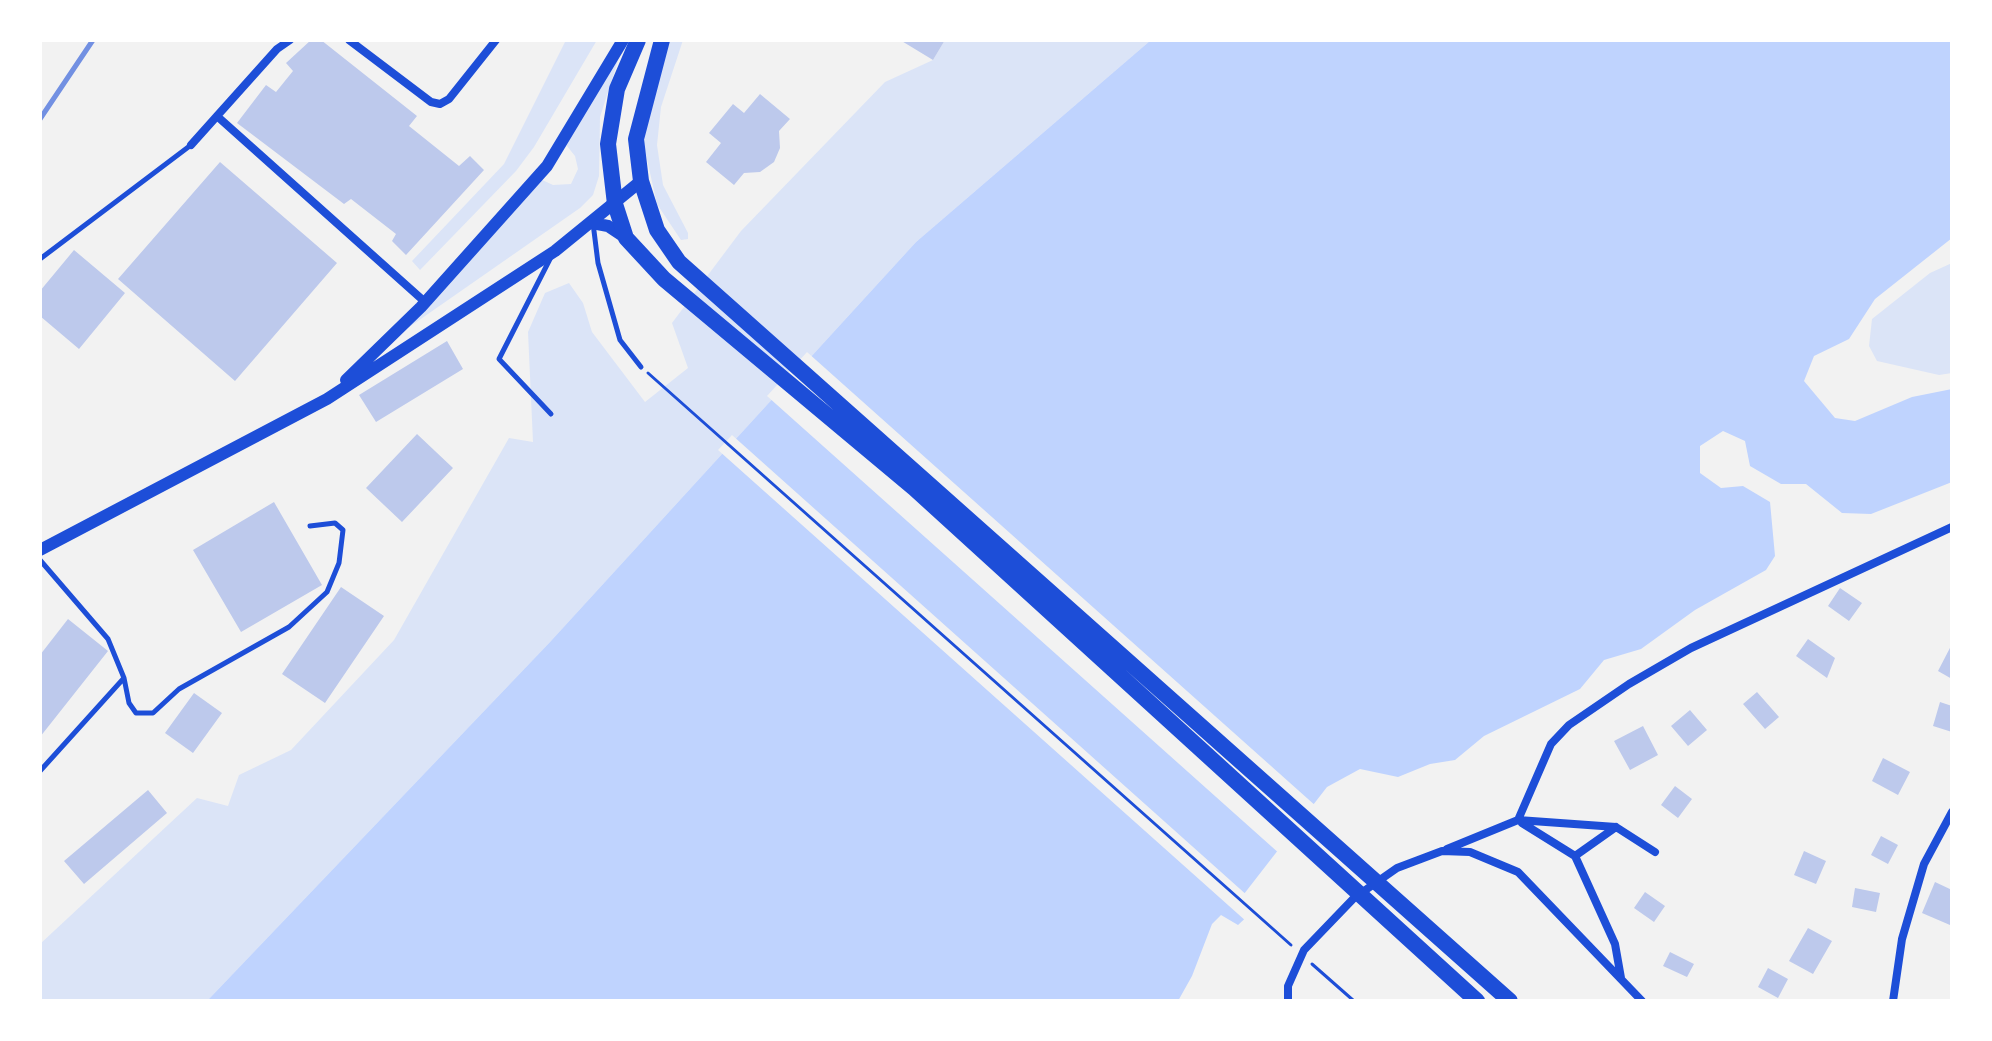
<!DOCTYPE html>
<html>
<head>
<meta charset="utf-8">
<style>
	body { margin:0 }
	#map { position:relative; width:1992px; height:1041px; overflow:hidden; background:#f2f2f2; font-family:"Exo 2",sans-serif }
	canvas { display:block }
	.frame { position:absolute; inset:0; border:42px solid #fff; pointer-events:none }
</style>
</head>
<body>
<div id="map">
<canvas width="1992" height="1041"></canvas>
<div class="frame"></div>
</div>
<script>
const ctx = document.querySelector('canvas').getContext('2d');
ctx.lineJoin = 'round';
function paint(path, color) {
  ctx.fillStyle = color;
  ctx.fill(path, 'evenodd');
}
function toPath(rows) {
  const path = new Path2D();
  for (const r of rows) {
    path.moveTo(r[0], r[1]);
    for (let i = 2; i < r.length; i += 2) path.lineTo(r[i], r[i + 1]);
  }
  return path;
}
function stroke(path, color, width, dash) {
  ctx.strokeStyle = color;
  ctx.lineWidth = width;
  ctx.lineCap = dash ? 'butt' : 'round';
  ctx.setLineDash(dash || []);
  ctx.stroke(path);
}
paint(toPath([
	[566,40,597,40,534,147,516,171,420,270,412,261,504,164],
	[669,40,683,40,661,107,657,145,663,185,688,233,688,239,681,240,657,204,644,146,646,108],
	[945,40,1151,40,916,242,550,642,207,1001,40,1001,40,944,197,798,228,806,239,775,291,750,394,640,509,438,533,442,528,332,545,293,569,283,583,303,592,332,645,402,688,368,672,323,741,231,885,82,933,60],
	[622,48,600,117,599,176,593,195,580,208,405,330,396,325,538,178,553,185,571,184,578,169,575,156,563,141],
	[1952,263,1952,373,1939,375,1877,361,1869,346,1872,319,1930,273]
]), '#dbe4f7');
paint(toPath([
	[1151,40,1952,40,1952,238,1875,299,1849,339,1814,356,1804,381,1835,418,1855,421,1912,397,1952,389,1952,482,1871,514,1842,513,1806,484,1781,484,1750,466,1745,441,1723,431,1700,446,1700,473,1721,488,1743,486,1770,502,1775,556,1766,570,1695,610,1641,649,1604,660,1580,689,1484,736,1455,760,1430,764,1398,777,1360,769,1327,787,1244,894,1253,911,1238,925,1221,915,1212,924,1192,976,1178,1001,207,1001,550,642,916,242]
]), '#bfd3fe');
paint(toPath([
	[807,352,1317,807,1281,855,767,396],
	[732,435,1249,897,1256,913,1247,922,718,450]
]), '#f2f2f2');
paint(toPath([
	[311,40,321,40,417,116,409,126,459,166,470,156,484,170,406,255,392,241,396,234,351,199,344,204,237,123,266,85,276,92,293,71,286,63],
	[900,40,945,40,933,60],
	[760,94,790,119,779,131,780,148,774,162,760,172,744,173,734,185,706,162,721,143,709,133,733,104,744,113],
	[220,162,337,263,235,381,118,279],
	[74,250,125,293,79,349,40,316,40,291],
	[447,341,463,369,376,422,359,395],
	[417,434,453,468,402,522,366,488],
	[274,502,322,585,241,632,193,550],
	[341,587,384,616,325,703,282,674],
	[1840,588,1862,603,1849,621,1828,606],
	[68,619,108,651,40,737,40,655],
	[1808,639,1835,658,1827,678,1796,656],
	[1952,644,1952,679,1938,671],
	[1757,692,1779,717,1765,729,1743,704],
	[194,693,222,713,193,753,165,733],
	[1940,702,1952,706,1952,732,1933,726],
	[1690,710,1707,730,1688,746,1671,726],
	[1643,726,1658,755,1630,770,1614,741],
	[1883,758,1910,772,1898,795,1872,781],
	[1675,786,1692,799,1678,818,1661,805],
	[148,790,167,813,84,884,64,861],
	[1881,836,1898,845,1888,864,1871,855],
	[1804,851,1826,861,1816,884,1794,875],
	[1935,882,1952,890,1950,925,1922,913],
	[1855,888,1880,893,1876,912,1852,907],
	[1645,892,1665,906,1654,922,1634,908],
	[1808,928,1832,941,1813,974,1789,961],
	[1670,952,1694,964,1687,977,1663,966],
	[1768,968,1788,979,1778,998,1758,987]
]), '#bdc9ec');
stroke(toPath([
	[648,373,1291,945],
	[1312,964,1354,1001]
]), '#1d4ed8', 3);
stroke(toPath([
	[593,223,598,263,620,340,641,367],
	[40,259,191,145],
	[550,259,499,359,551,414],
	[40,560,108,639,124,678,129,703,136,713,153,713,179,689,289,627,327,592,339,563,343,530,335,523,310,526],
	[40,771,124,678]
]), '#1d4ed8', 5);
stroke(toPath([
	[349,40,431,102,440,104,449,99,496,40],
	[218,117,425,302],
	[191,145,277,49,290,40],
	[1518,820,1551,744,1569,725,1629,684,1691,648,1952,527],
	[1522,823,1575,856,1615,944,1621,978],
	[1447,849,1518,820,1616,827,1655,852],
	[1575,856,1616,827],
	[1288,1001,1288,986,1304,950,1354,898,1397,868,1442,851,1470,852,1518,872,1642,1001],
	[1893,1001,1902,939,1924,864,1952,812]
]), '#1d4ed8', 8);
stroke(toPath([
	[592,223,608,226,626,238],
	[346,380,421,307,547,166,623,40],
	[40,550,327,399,555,251,641,181]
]), '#1d4ed8', 12);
stroke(toPath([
	[638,40,617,89,608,144,615,204,626,238,664,279,914,488,1477,1001],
	[662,40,636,139,641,181,657,230,679,262,1510,1001]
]), '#1d4ed8', 16);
stroke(toPath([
	[40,119,93,40]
]), '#7290e2', 5);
</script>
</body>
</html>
